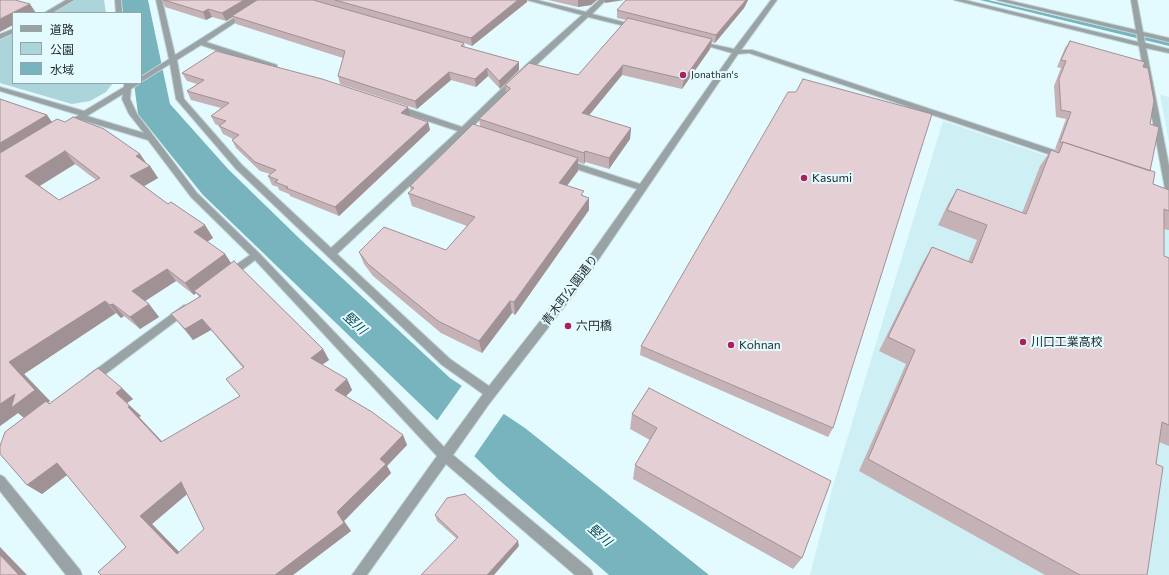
<!DOCTYPE html>
<html>
<head>
<meta charset="utf-8">
<style>
	body { margin:0 }
	#map { position:relative; width:1169px; height:575px; overflow:hidden; background:#e3fafe; font-family:Commissioner,"Noto Sans JP",sans-serif }
	canvas { display:block }
	.legend { position:absolute; left:12px; top:12px; width:130px; height:72px; box-sizing:border-box; background:#e3fafe; border:1px solid #94a6a8; margin:0; padding:5px 7px; list-style:none; font-size:12px; color:#1e2728 }
	.legend li { display:flex; align-items:center; gap:8px; height:20px }
	.legend b { width:20px; border:1px solid #94a6a8 }
</style>
</head>
<body>
<div id="map">
<canvas width="1169" height="575"></canvas>
<ul class="legend">
<li><b style="height:5px;background:#99a2a4"></b>道路</li>
<li><b style="height:11px;background:#abd4db"></b>公園</li>
<li><b style="height:11px;background:#78b4be"></b>水域</li>
</ul>
</div>
<script>
const ctx = document.querySelector('canvas').getContext('2d');
ctx.lineJoin = 'round';
function paint(path, color) {
  ctx.fillStyle = color;
  ctx.fill(path, 'evenodd');
}
function toPath(rows) {
  const path = new Path2D();
  for (const r of rows) {
    path.moveTo(r[0], r[1]);
    for (let i = 2; i < r.length; i += 2) path.lineTo(r[i], r[i + 1]);
  }
  return path;
}
function stroke(path, color, width, dash) {
  ctx.strokeStyle = color;
  ctx.lineWidth = width;
  ctx.lineCap = dash ? 'butt' : 'round';
  ctx.setLineDash(dash || []);
  ctx.stroke(path);
}
function drawText(font, color, halo, rows, align = 'center') {
  ctx.font = font + ' Commissioner,"Noto Sans JP",sans-serif';
  ctx.lineWidth = 4;
  ctx.setLineDash([]);
  ctx.textBaseline = 'middle';
  ctx.strokeStyle = halo;
  ctx.fillStyle = color;
  for (const [text, x, y, turn = 0] of rows) {
    ctx.save();
    ctx.translate(x, y);
    ctx.rotate((+turn || 0) * Math.PI / 180);
    ctx.textAlign = isNaN(turn) ? turn : align;
    if (halo) ctx.strokeText(text, 0, 0);
    ctx.fillText(text, 0, 0);
    ctx.restore();
  }
}
paint(toPath([
	[1160,95,1169,97,1169,142],
	[943,121,1169,197,1169,575,810,575,833,486]
]), '#ceeff4');
paint(toPath([
	[75,0,104,0,106,13,51,13],
	[13,33,13,83,113,83,106,92,90,101,72,104,0,83,0,40]
]), '#abd4db');
paint(toPath([
	[121,0,148,0,170,104,228,169,301,240,450,378,525,428,709,575,609,575,499,480,203,195,138,114,134,83,141,83,141,13,123,13]
]), '#78b4be');
paint(toPath([
	[463,384,505,412,473,458,436,422]
]), '#e3fafe');
paint(toPath([
	[980,0,988,0,1169,42,1169,46,980,0]
]), '#78b4be');
const minor = toPath([
	[66,0,74,0,52,13,44,13,66,0],
	[115,0,121,0,122,13,116,13,115,0],
	[156,0,162,0,175,55,262,0,269,0,206,42,277,65,277,69,271,69,201,45,177,60,184,99,242,165,331,248,458,131,394,110,394,106,400,106,462,127,527,64,582,15,527,0,537,0,586,12,599,0,606,0,592,14,639,26,639,28,637,29,588,17,533,68,469,130,480,133,480,137,477,137,465,134,337,254,450,359,489,386,574,278,637,189,564,165,564,161,570,161,640,184,732,53,697,43,697,41,734,49,771,0,777,0,741,50,752,50,1066,154,1067,156,1063,159,1060,158,749,53,738,54,582,284,489,404,453,455,591,570,593,575,575,575,446,464,367,575,352,575,437,456,255,260,233,277,227,277,225,274,227,271,250,255,191,197,148,140,82,120,69,128,63,128,63,124,79,115,0,91,0,87,84,111,124,87,124,83,140,83,131,89,130,99,137,114,197,193,259,253,444,447,483,394,442,365,236,169,176,99,170,64,141,82,141,77,169,59,156,0],
	[123,94,122,99,129,114,144,133,87,116,123,94],
	[954,0,965,0,1138,42,1137,34,996,0,1007,0,1136,30,1131,0,1137,0,1143,32,1169,38,1169,42,1144,36,1145,43,1169,49,1169,53,1146,48,1169,166,1169,192,1165,189,1139,46,954,0],
	[13,29,13,33,0,39,0,34,13,29],
	[184,305,188,306,189,309,188,312,95,382,91,384,87,382,85,379,87,376,184,305],
	[0,475,4,477,80,570,82,575,66,575,0,491,0,475]
]);
stroke(minor, '#c0d4d7', 2);
paint(minor, '#99a2a4');
paint(toPath([
	[162,0,527,0,527,2,472,46,464,43,465,47,519,62,519,70,500,89,488,76,476,87,451,80,417,109,340,84,338,76,343,58,236,24,233,17,226,21,212,17,206,20,165,7],
	[548,0,597,0,591,5,578,7],
	[626,0,748,0,744,8,715,43,712,42,710,49,682,89,622,75,589,115,631,128,630,139,609,169,585,162,584,164,578,162,578,171,567,186,584,196,589,210,515,315,512,313,482,353,441,333,373,276,364,264,359,252,446,250,467,226,412,206,408,193,411,191,410,186,480,126,479,119,506,93,505,85,578,75,626,20,617,18,617,10],
	[1070,41,1143,67,1150,124,1150,171,1153,184,1169,190,1169,230,1168,230,1164,229,1164,256,1169,258,1169,446,1159,442,1156,464,1147,575,1045,575,859,471,906,364,879,351,923,262,932,247,968,262,977,240,938,225,948,204,957,189,1022,213,1040,166,1051,150,1056,152,1057,150,1055,149,1066,119,1056,117,1054,86,1061,68,1057,67,1065,48],
	[182,73,410,115,409,116,428,122,430,130,339,216,290,196,289,194,279,190,278,187,272,185,268,176,270,174,260,171,236,148,232,140,233,139,223,134,219,126,215,124,211,116,221,108,191,100,187,91,197,84,187,81],
	[0,99,47,115,52,122,57,119,65,122,73,117,104,129,140,154,147,164,150,166,158,178,144,186,168,204,171,202,205,225,213,238,207,242,225,254,231,263,234,261,323,349,329,360,322,365,347,379,352,390,346,396,372,412,403,435,407,445,387,466,391,473,344,521,351,531,293,575,101,575,98,572,126,547,67,475,42,494,27,485,0,454,0,446,5,432,24,418,18,413,0,426],
	[75,164,96,180,59,200,40,186],
	[176,281,194,295,196,293,199,297,171,314,193,340,211,330,243,368,226,379,240,396,162,442,139,417,141,416,127,403,133,399,122,388,98,368,49,404,48,403,50,401,24,374,116,313,121,318,124,316,140,329,159,317,149,304,145,301],
	[187,494,204,529,179,552,152,524],
	[641,346,833,428,828,437,640,355],
	[649,388,802,558,793,569,633,479,635,465,650,440,630,429,632,414],
	[435,515,519,546,457,539,437,521]
]), '#c4b2b7');
paint(toPath([
	[244,0,259,0,226,21,222,13],
	[518,0,527,0,527,2,472,46,471,38],
	[578,0,597,0,591,5,578,7],
	[605,0,624,0,605,3],
	[746,0,748,0,744,8,715,43,716,35],
	[30,4,36,13,13,13,13,25,0,32,0,19],
	[208,9,212,17,206,20,203,12],
	[712,39,710,49,682,89,684,79],
	[519,62,519,70,500,89,499,81],
	[623,65,622,75,582,124,582,113],
	[487,68,488,76,476,87,475,79],
	[449,72,451,80,417,109,415,101],
	[408,107,410,115,403,122,401,113],
	[47,115,56,128,0,162,0,143],
	[428,122,430,130,339,216,335,207],
	[631,128,630,139,609,169,609,158],
	[65,151,75,164,36,188,25,176],
	[585,151,585,162,584,164,584,153],
	[140,154,148,166,150,166,158,178,139,189,130,176,136,156],
	[578,158,578,171,559,196,559,183],
	[589,198,589,210,515,315,514,302],
	[205,225,213,238,202,245,194,232],
	[225,254,233,266,194,291,196,293,194,295,185,283],
	[167,269,176,281,142,303,132,291],
	[105,301,116,313,24,374,50,401,48,403,59,411,26,419,18,413,0,426,0,404,15,394,9,362],
	[510,301,512,313,482,353,479,341],
	[113,304,124,316,121,318,110,305],
	[149,304,159,317,140,329,130,317],
	[202,319,211,330,193,340,185,329],
	[323,349,329,360,317,368,311,358],
	[347,379,352,390,341,401,335,390],
	[122,388,133,399,127,403,116,393],
	[130,406,141,416,139,417,172,452,161,442,128,407],
	[403,435,407,445,387,466,391,473,344,521,351,531,293,575,275,575,337,512,380,459],
	[57,463,71,472,42,494,27,485],
	[181,482,192,490,152,524,188,561,177,554,140,516],
	[518,541,519,546,494,575,487,575],
	[0,547,27,575,19,575,0,555]
]), '#a09195');
const building = toPath([
	[0,0,15,0,30,4,0,19,0,0],
	[164,0,244,0,222,13,208,9,203,12,164,0],
	[257,0,313,0,464,43,461,46,519,62,499,81,487,68,475,79,449,72,415,101,338,76,345,51,232,16,257,0],
	[335,0,518,0,471,38,335,0],
	[626,0,746,0,716,35,617,10,626,0],
	[628,18,712,39,684,79,623,65,582,113,631,128,609,158,585,151,584,153,479,119,510,89,510,88,505,85,529,63,578,75,628,18],
	[1070,41,1145,62,1143,67,1148,68,1154,101,1150,124,1159,127,1150,171,1063,142,1063,143,1060,142,1071,112,1061,110,1059,79,1066,61,1061,60,1070,41],
	[216,51,322,79,408,107,401,113,428,122,335,207,286,188,288,187,275,182,278,180,268,176,276,170,255,162,232,140,239,135,219,126,226,121,211,116,229,103,187,91,204,80,182,73,216,51],
	[803,79,932,114,833,428,641,346,788,92,796,92,803,79],
	[0,99,47,115,0,143,0,99],
	[73,117,104,129,140,154,136,156,150,166,130,176,168,204,171,202,205,225,194,232,225,254,185,283,167,269,132,291,149,304,130,317,113,304,110,305,105,301,9,362,35,390,11,408,15,394,0,404,0,153,57,119,65,122,73,117],
	[65,151,100,178,59,200,25,176,65,151],
	[473,124,578,158,559,183,584,191,581,195,589,198,514,302,510,301,479,341,438,321,368,264,359,252,384,227,446,250,475,217,408,193,414,188,410,186,473,124],
	[1063,142,1155,172,1153,184,1169,190,1169,211,1164,209,1164,256,1169,258,1169,425,1162,422,1156,464,1163,467,1147,575,1080,575,868,459,915,350,888,337,932,247,972,263,987,225,947,210,957,189,1026,214,1051,150,1059,153,1063,142],
	[234,261,323,349,311,358,347,379,335,390,372,412,403,435,380,459,386,464,337,512,344,523,275,575,101,575,98,572,126,547,57,463,27,485,0,454,0,446,5,432,46,401,49,404,98,368,122,388,116,393,130,406,128,407,161,442,240,396,226,379,244,367,202,319,185,329,171,314,201,296,194,291,234,261],
	[181,482,204,529,177,554,140,516,181,482],
	[649,388,831,481,802,558,635,465,657,428,632,414,649,388],
	[465,494,518,541,487,575,421,575,458,537,435,515,447,498,465,494],
	[0,555,19,575,0,575,0,555]
]);
paint(building, '#e4cfd5');
stroke(building, '#a09195', 1);
for (const [x, y, r, color] of [
	[683,75,4,"#ad205e"],
	[804,178,4,"#ad205e"],
	[568,326,4,"#ad205e"],
	[1023,342,4,"#ad205e"],
	[731,345,4,"#ad205e"]
]) {
  const dot = new Path2D();
  dot.arc(x, y, r, 0, 2 * Math.PI);
  ctx.fillStyle = color;
  ctx.fill(dot);
  stroke(dot, '#e3fafe', 1.5);
}
drawText('10px', '#1e2728', '#e3fafe', [
	["Jonathan's",691,75]
], 'left');
drawText('12px', '#1e2728', '#e3fafe', [
	["Kasumi",812,178],
	["六円橋",576,326],
	["川口工業高校",1031,342],
	["Kohnan",739,345]
], 'left');
drawText('12px', '#1e2728', '#e3fafe', [
	["青木町公園通り",570,290,-53]
]);
drawText('italic 13px', '#013d44', '#e3fafe', [
	["竪川",355,323,42],
	["竪川",600,535,41]
]);
</script>
</body>
</html>
